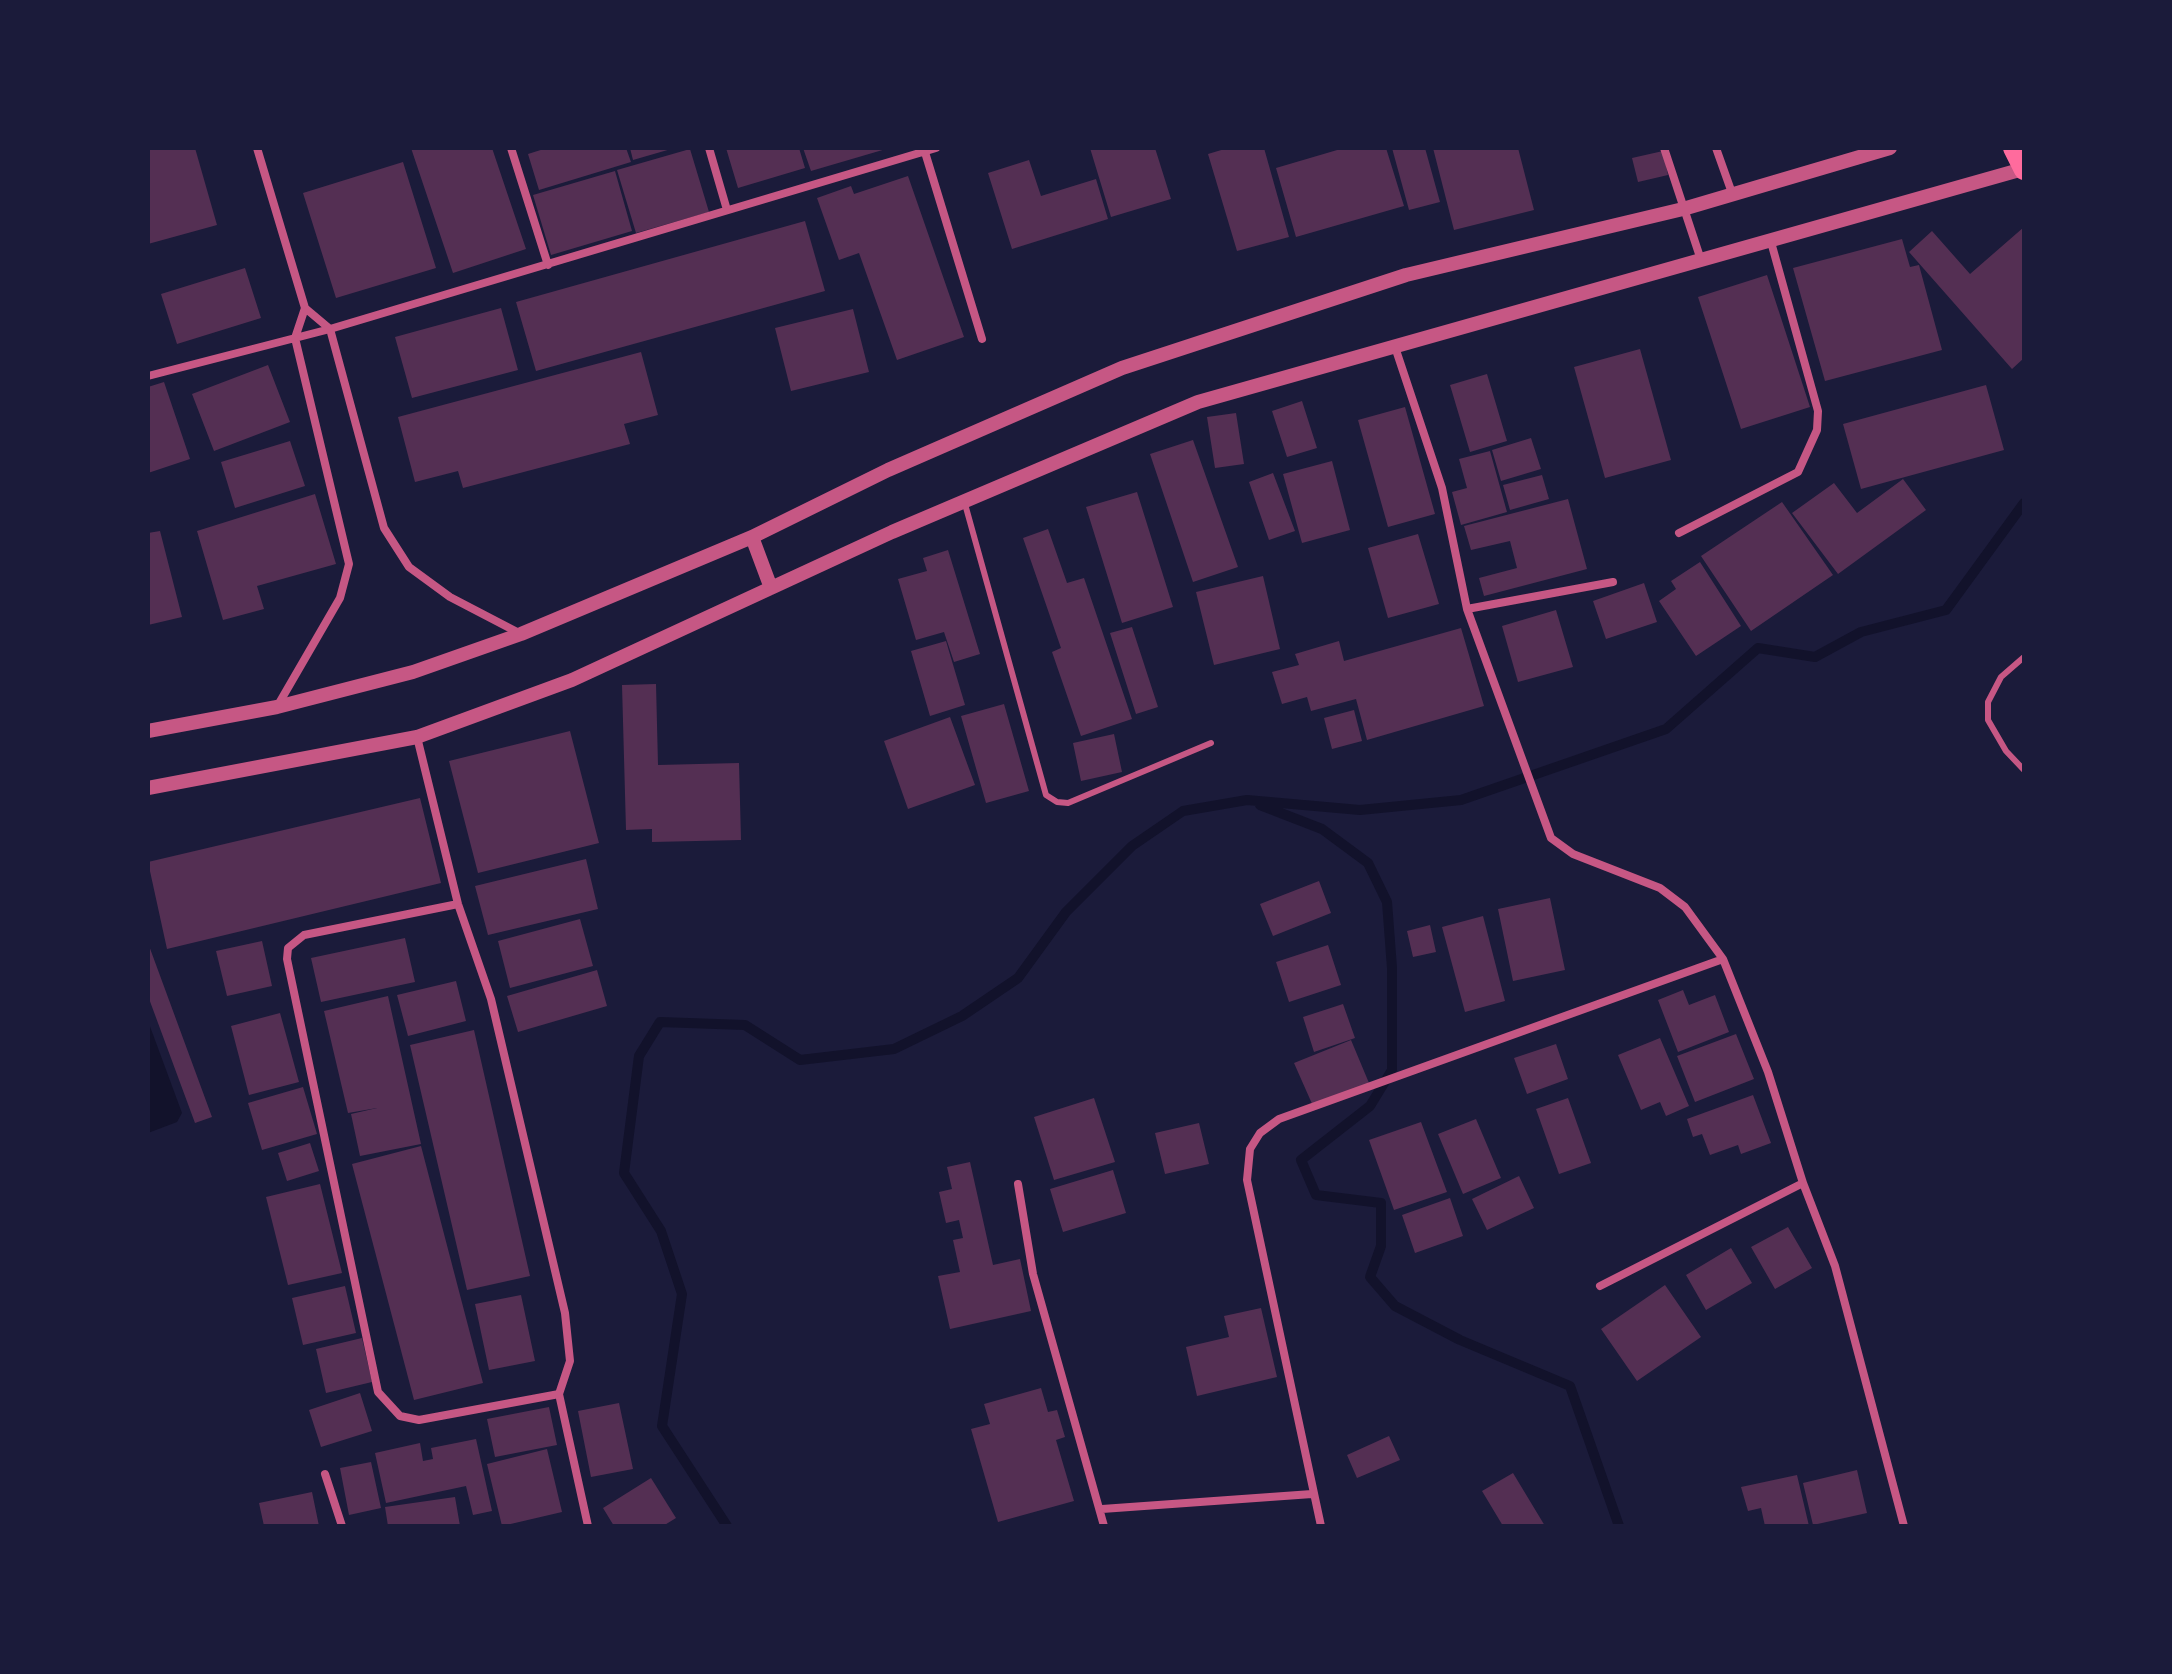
<!DOCTYPE html>
<html>
<head>
<meta charset="utf-8">
<style>
	body { margin:0 }
	#map { position:relative; width:2172px; height:1674px; overflow:hidden; background:#1b1b3a; font-family:Montserrat,sans-serif }
	canvas { display:block }
	.frame { position:absolute; inset:0; border:150px solid #1b1b3a; pointer-events:none }
</style>
</head>
<body>
<div id="map">
<canvas width="2172" height="1674"></canvas>
<div class="frame"></div>
</div>
<script>
const ctx = document.querySelector('canvas').getContext('2d');
ctx.lineJoin = 'round';
function paint(path, color) {
  ctx.fillStyle = color;
  ctx.fill(path, 'evenodd');
}
function toPath(rows) {
  const path = new Path2D();
  for (const r of rows) {
    path.moveTo(r[0], r[1]);
    for (let i = 2; i < r.length; i += 2) path.lineTo(r[i], r[i + 1]);
  }
  return path;
}
function stroke(path, color, width, dash) {
  ctx.strokeStyle = color;
  ctx.lineWidth = width;
  ctx.lineCap = dash ? 'butt' : 'round';
  ctx.setLineDash(dash || []);
  ctx.stroke(path);
}
paint(toPath([
	[148,1021,182,1113,177,1122,148,1133]
]), '#12122b');
stroke(toPath([
	[1260,805,1322,829,1368,863,1387,902,1392,968,1392,1070,1370,1106,1301,1160,1316,1195,1381,1203,1381,1246,1370,1277,1395,1306,1460,1340,1570,1386,1619,1526],
	[727,1526,662,1426,682,1294,661,1231,624,1173,639,1056,660,1022,745,1025,800,1060,894,1049,962,1016,1018,978,1066,912,1132,846,1183,811,1247,800,1360,810,1461,800,1666,729,1758,648,1815,657,1861,632,1946,610,2024,503]
]), '#12122b', 10);
paint(toPath([
	[148,148,195,148,217,225,148,244],
	[411,148,492,148,526,249,453,273],
	[547,148,626,148,631,162,539,190,528,154],
	[630,148,671,148,671,149,633,160],
	[726,148,799,148,805,168,738,188],
	[803,148,886,148,886,149,811,171],
	[1090,148,1155,148,1171,199,1111,217],
	[1228,148,1264,148,1289,237,1237,251,1208,154],
	[1344,148,1386,148,1404,206,1296,237,1276,168],
	[1392,148,1425,148,1440,202,1409,210],
	[1433,148,1518,148,1534,210,1454,230],
	[690,149,709,212,636,233,617,170],
	[1663,151,1668,175,1638,182,1632,158],
	[1029,160,1041,196,1096,179,1108,219,1012,249,988,173],
	[403,162,436,268,336,298,303,193],
	[615,171,632,231,551,255,533,195],
	[908,176,964,337,897,360,859,253,839,260,817,198,851,186,854,194],
	[805,221,825,291,536,371,516,302],
	[2024,227,2024,358,2012,369,1909,252,1932,231,1970,274],
	[1902,239,1910,267,1919,265,1942,350,1825,381,1793,268],
	[245,268,261,318,177,344,161,294],
	[1767,275,1810,407,1741,429,1698,297],
	[501,308,518,370,412,398,395,337],
	[853,309,869,372,791,391,775,328],
	[1640,349,1671,460,1605,478,1574,367],
	[641,352,658,415,624,424,630,444,463,488,458,471,415,482,398,417],
	[268,365,290,422,214,451,192,394],
	[1487,374,1507,441,1470,452,1450,385],
	[164,382,190,459,148,473,148,387],
	[1986,385,2004,450,1861,489,1843,424],
	[1302,401,1317,448,1287,457,1272,411],
	[1405,407,1435,514,1388,527,1358,420],
	[1236,413,1244,464,1215,468,1207,417],
	[1531,438,1541,469,1501,481,1492,450],
	[1193,440,1238,567,1193,582,1150,454],
	[290,441,305,486,235,508,221,462],
	[1490,451,1507,512,1461,525,1452,492,1467,488,1459,459],
	[1332,461,1350,530,1302,543,1283,474],
	[1273,473,1295,531,1269,540,1249,482],
	[1542,475,1549,499,1510,510,1503,485],
	[1903,479,1926,510,1838,574,1792,513,1834,483,1857,513],
	[1137,492,1173,607,1122,623,1086,507],
	[315,494,336,564,257,586,264,609,223,620,197,531],
	[1568,499,1587,569,1484,596,1479,578,1517,568,1510,541,1471,550,1464,526],
	[1782,502,1833,575,1751,631,1701,556],
	[1048,529,1067,583,1084,578,1132,719,1081,736,1052,652,1061,648,1023,538],
	[160,531,182,617,148,625,148,533],
	[1418,534,1439,604,1388,618,1368,548],
	[948,550,980,654,954,662,944,632,916,640,898,579,927,571,923,558],
	[1700,562,1741,626,1696,656,1659,601,1676,589,1671,581],
	[1263,576,1280,649,1214,665,1196,592],
	[1644,583,1657,622,1606,639,1593,601],
	[1556,610,1573,667,1518,682,1502,626],
	[1132,627,1158,707,1136,714,1110,633],
	[1461,628,1484,706,1367,740,1356,699,1311,711,1307,697,1282,704,1272,672,1299,665,1295,654,1339,641,1344,661],
	[946,641,965,705,930,716,911,651],
	[656,684,658,765,739,763,741,840,652,842,652,829,626,830,622,685],
	[1004,704,1029,791,986,803,961,716],
	[1354,710,1362,741,1332,749,1324,718],
	[950,717,975,785,908,809,884,741],
	[570,731,599,843,478,873,449,761],
	[1114,734,1122,772,1081,781,1073,743],
	[420,798,441,883,167,949,148,862],
	[586,859,598,909,488,935,475,886],
	[1319,881,1331,913,1273,936,1260,904],
	[1550,898,1565,970,1513,981,1498,909],
	[1483,916,1505,1001,1465,1012,1442,927],
	[580,919,593,966,510,988,498,941],
	[1430,925,1436,952,1413,957,1407,931],
	[405,938,415,982,321,1002,311,958],
	[262,941,272,986,227,996,216,951],
	[148,943,212,1117,195,1123,148,996],
	[1328,945,1341,985,1289,1002,1276,962],
	[597,970,607,1006,518,1032,507,996],
	[456,981,466,1021,408,1036,397,995],
	[1683,990,1689,1005,1715,995,1729,1032,1678,1052,1658,1000],
	[388,996,421,1144,360,1156,351,1114,377,1108,348,1113,324,1011],
	[1343,1004,1355,1038,1314,1052,1303,1017],
	[280,1013,299,1082,249,1095,231,1026],
	[474,1030,530,1276,467,1290,410,1045],
	[1736,1034,1754,1079,1695,1102,1677,1056],
	[1660,1038,1689,1106,1666,1116,1660,1102,1641,1110,1618,1055],
	[1351,1040,1369,1083,1313,1106,1294,1063],
	[1556,1044,1568,1079,1527,1094,1514,1058],
	[303,1087,317,1134,262,1150,248,1103],
	[1753,1095,1771,1143,1741,1154,1738,1145,1710,1155,1702,1134,1693,1137,1687,1119],
	[1094,1098,1115,1162,1054,1180,1034,1117],
	[1568,1098,1591,1163,1559,1174,1536,1109],
	[1476,1119,1501,1178,1463,1194,1438,1134],
	[1421,1122,1447,1192,1394,1210,1369,1140],
	[1199,1123,1209,1164,1165,1174,1155,1133],
	[310,1143,319,1171,287,1181,278,1153],
	[421,1146,483,1383,414,1400,352,1164],
	[970,1162,993,1265,1020,1259,1031,1311,950,1329,938,1276,960,1272,953,1240,963,1238,959,1220,946,1223,939,1192,952,1189,947,1167],
	[1113,1170,1126,1213,1063,1232,1050,1189],
	[1519,1176,1534,1208,1487,1230,1472,1199],
	[320,1184,342,1273,288,1285,266,1197],
	[1450,1198,1463,1236,1415,1253,1402,1215],
	[1788,1227,1812,1268,1775,1289,1751,1247],
	[1731,1248,1752,1283,1706,1310,1686,1275],
	[1665,1285,1701,1337,1637,1381,1601,1329],
	[345,1286,356,1333,303,1345,292,1298],
	[521,1295,535,1361,489,1370,475,1304],
	[1261,1308,1277,1377,1197,1396,1186,1347,1229,1337,1224,1316],
	[362,1338,372,1382,326,1393,316,1349],
	[1041,1388,1048,1412,1057,1410,1065,1437,1056,1440,1074,1501,998,1522,971,1429,990,1424,984,1404],
	[360,1393,372,1431,321,1447,309,1410],
	[619,1403,633,1469,591,1477,578,1411],
	[549,1407,557,1445,495,1457,487,1419],
	[1389,1436,1400,1460,1357,1478,1347,1455],
	[476,1439,492,1511,473,1515,466,1486,386,1503,375,1453,420,1443,423,1461,433,1459,431,1448],
	[547,1449,562,1512,502,1526,487,1464],
	[371,1462,381,1508,349,1515,340,1468],
	[1857,1470,1867,1513,1813,1525,1803,1483],
	[1513,1473,1545,1526,1503,1526,1482,1491],
	[1797,1475,1809,1526,1765,1526,1761,1508,1748,1511,1741,1487],
	[651,1478,676,1518,663,1526,614,1526,603,1508],
	[312,1492,319,1526,264,1526,259,1503],
	[455,1497,460,1526,388,1526,385,1507]
]), '#542f53');
stroke(toPath([
	[965,504,1046,795,1057,802,1068,803,1211,743],
	[2024,657,2001,677,1988,702,1988,720,2006,751,2024,770]
]), '#c65784', 6);
stroke(toPath([
	[257,148,305,308,330,329,384,528,409,567,450,597,521,634],
	[511,148,548,265],
	[709,148,727,210],
	[1664,148,1701,260],
	[1716,148,1732,193],
	[924,149,982,339],
	[1395,347,1442,488,1467,609,1613,582],
	[148,376,330,329,936,148],
	[1679,533,1798,472,1817,430,1818,411,1771,242],
	[1467,609,1551,838,1573,854,1660,888,1685,907,1723,959,1768,1072,1803,1183,1835,1266,1904,1526],
	[278,705,340,598,349,564,295,338,305,308],
	[417,737,458,904,491,999,565,1313,570,1361,559,1394,588,1526],
	[458,904,304,935,288,948,287,959,378,1392,400,1416,419,1420,559,1394],
	[1018,1184,1033,1274,1104,1526],
	[1600,1286,1803,1183],
	[325,1474,342,1526],
	[1102,1509,1312,1494],
	[1321,1526,1247,1180,1250,1149,1260,1133,1279,1119,1723,959]
]), '#c65784', 8);
stroke(toPath([
	[752,537,771,588],
	[148,731,277,707,413,672,521,634,752,537,888,470,1122,368,1406,275,1683,209,1890,148],
	[148,788,417,737,572,680,892,532,1198,402,2023,169]
]), '#c65784', 14);
stroke(toPath([
	[2013,148,2024,170]
]), '#ff6b9d', 20);
</script>
</body>
</html>
